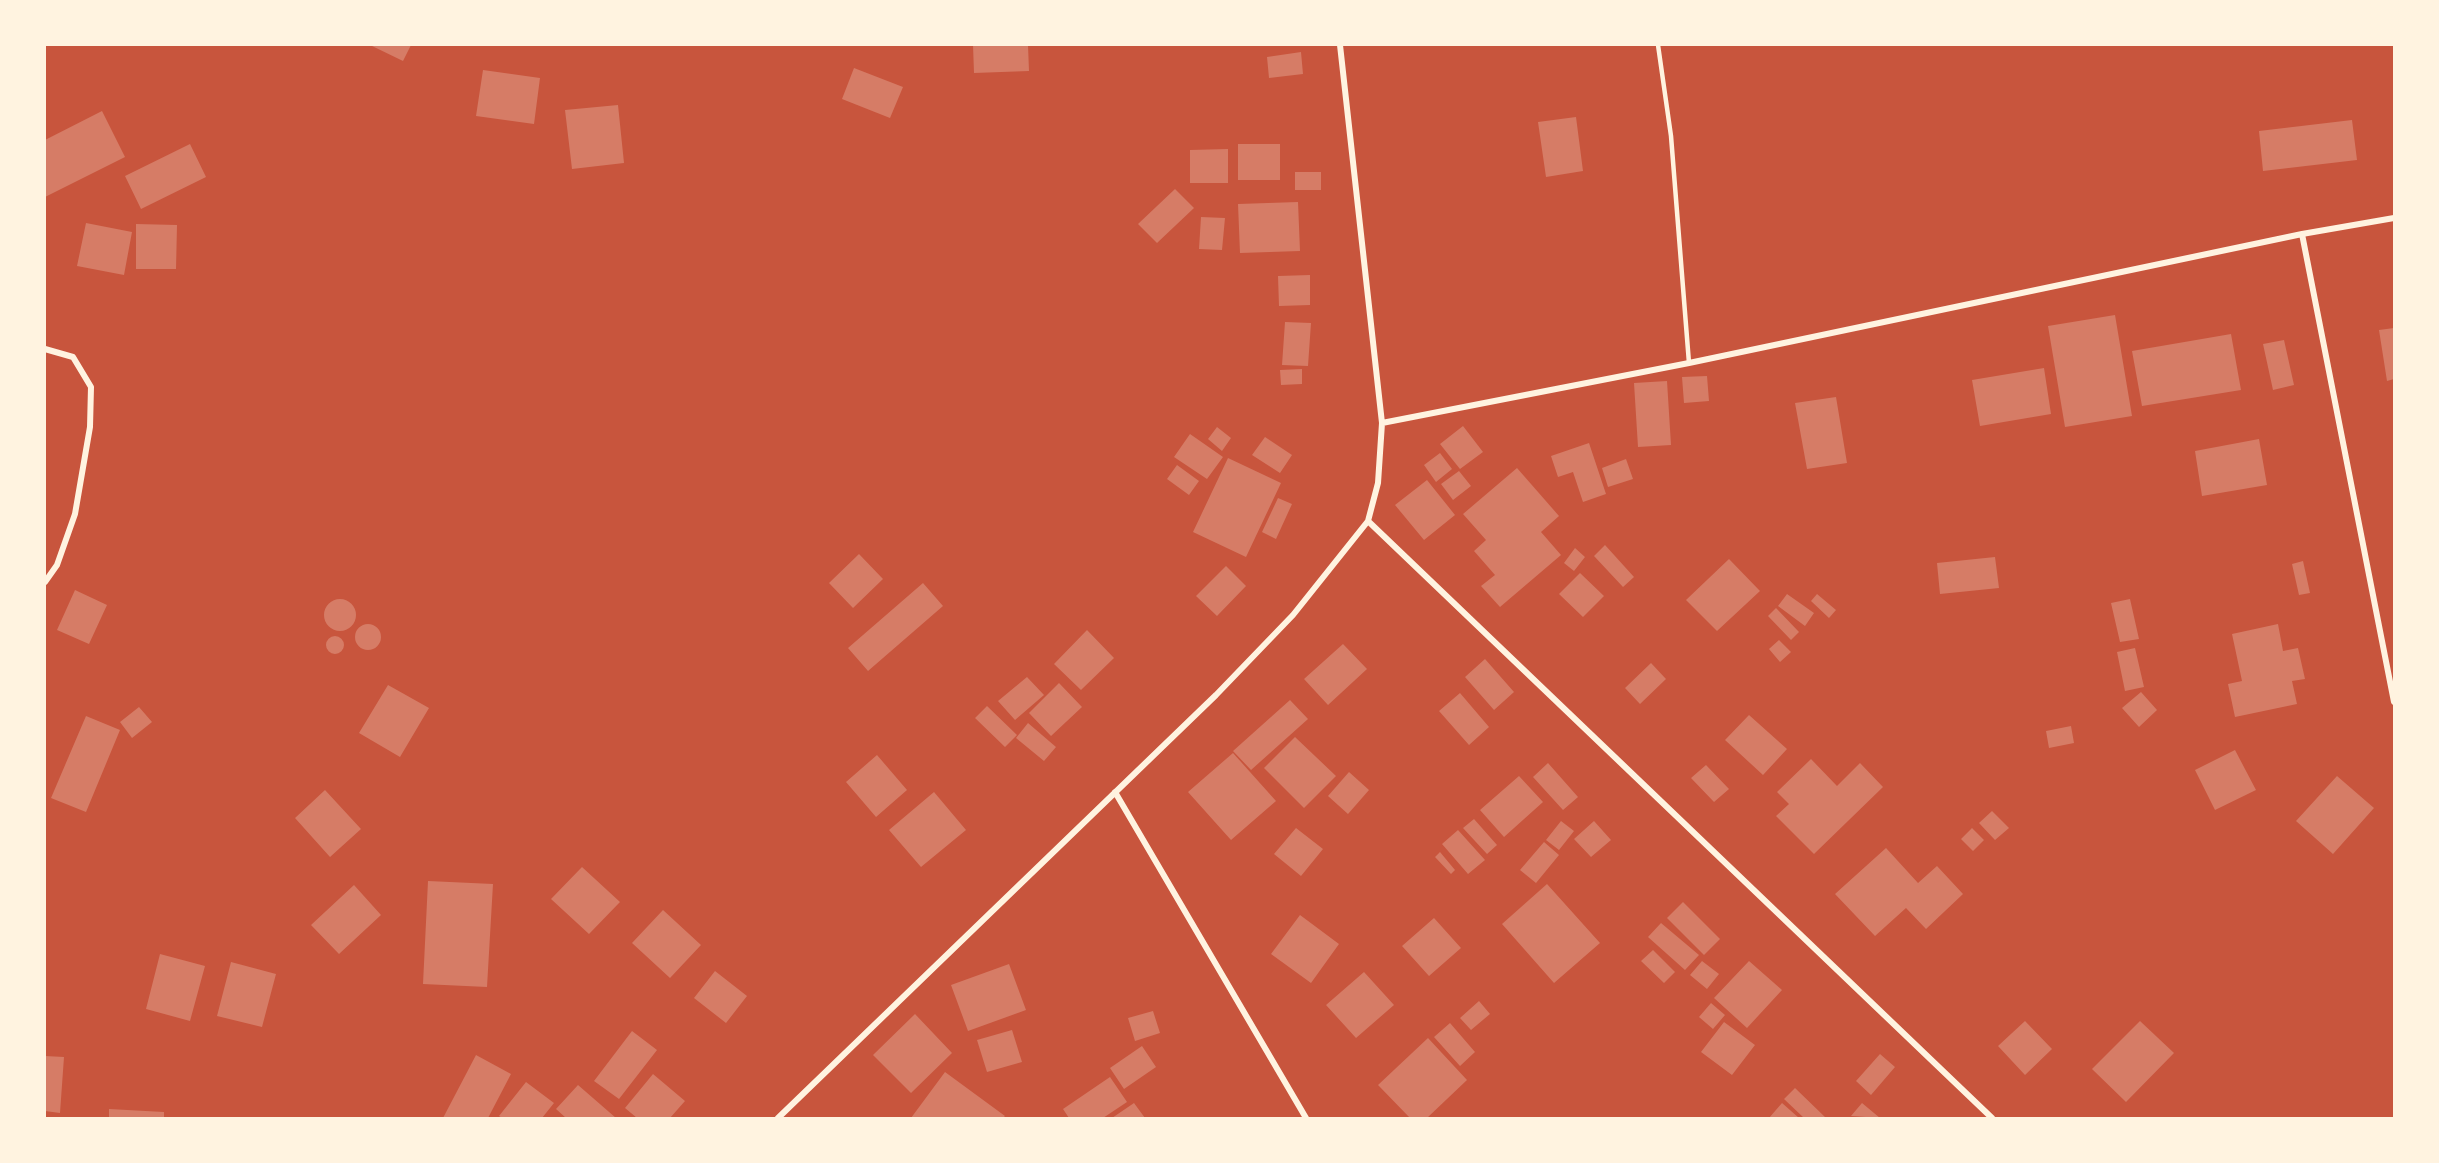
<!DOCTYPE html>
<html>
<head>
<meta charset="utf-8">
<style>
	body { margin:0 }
	#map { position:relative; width:2439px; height:1163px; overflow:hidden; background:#c8553d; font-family:Cabin,sans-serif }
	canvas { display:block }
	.frame { position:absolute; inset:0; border:46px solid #fff3e0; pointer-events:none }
</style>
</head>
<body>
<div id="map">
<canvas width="2439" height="1163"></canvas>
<div class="frame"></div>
</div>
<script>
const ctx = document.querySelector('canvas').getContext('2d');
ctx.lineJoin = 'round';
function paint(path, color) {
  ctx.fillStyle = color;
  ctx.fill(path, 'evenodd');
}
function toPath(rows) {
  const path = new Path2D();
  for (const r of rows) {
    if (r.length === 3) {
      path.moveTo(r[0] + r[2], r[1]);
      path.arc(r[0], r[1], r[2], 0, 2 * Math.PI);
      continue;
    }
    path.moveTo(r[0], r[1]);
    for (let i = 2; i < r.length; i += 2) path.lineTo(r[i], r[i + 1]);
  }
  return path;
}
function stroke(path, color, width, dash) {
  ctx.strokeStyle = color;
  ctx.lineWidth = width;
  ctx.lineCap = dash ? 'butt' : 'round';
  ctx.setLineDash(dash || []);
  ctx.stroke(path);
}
paint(toPath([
	[370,45,411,45,403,61],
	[973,45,1028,45,1029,71,974,73],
	[1301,52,1303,74,1269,78,1267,57],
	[854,68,903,87,890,118,842,99],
	[483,70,540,78,534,124,476,116],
	[618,105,624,163,572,169,565,110],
	[102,111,125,157,45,197,45,140],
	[1576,117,1583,171,1546,177,1538,122],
	[2352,120,2357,160,2263,171,2259,131],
	[190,144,206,177,141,209,125,176],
	[1238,144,1280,144,1280,180,1238,180],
	[1228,149,1228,183,1190,183,1190,150],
	[1295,172,1321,172,1321,190,1295,190],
	[1175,189,1194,208,1157,243,1138,224],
	[1298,202,1300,251,1240,253,1238,204],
	[1201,217,1225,218,1222,250,1199,249],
	[86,223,132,232,124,275,77,266],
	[136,224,177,225,176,269,136,269],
	[1310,275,1310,305,1279,306,1278,276],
	[2115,315,2132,416,2065,427,2048,326],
	[1285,322,1311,323,1308,366,1282,365],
	[2394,328,2394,379,2387,381,2379,330],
	[2231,334,2241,390,2142,406,2132,351],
	[2284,340,2294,385,2273,390,2263,344],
	[2044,368,2051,414,1980,426,1972,380],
	[1302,369,1302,384,1281,385,1280,370],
	[1707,376,1709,401,1684,403,1682,377],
	[1667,381,1671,445,1638,447,1634,383],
	[1836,397,1847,463,1807,469,1795,403],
	[1463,426,1483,452,1460,469,1440,444],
	[1217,427,1231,438,1222,451,1208,439],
	[1190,434,1223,457,1207,479,1174,457],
	[1265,437,1292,455,1280,473,1252,455],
	[2259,439,2267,485,2202,496,2195,451],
	[1589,443,1606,494,1583,502,1573,472,1558,477,1551,456],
	[1440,453,1452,469,1436,482,1424,465],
	[1228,458,1281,483,1246,557,1193,532],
	[1626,459,1633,479,1608,487,1602,468],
	[1177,465,1199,481,1189,495,1167,479],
	[1517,468,1559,516,1541,532,1561,555,1500,607,1481,586,1495,575,1474,551,1486,540,1463,514],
	[1459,471,1471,486,1453,500,1441,484],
	[1427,480,1455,515,1424,540,1395,505],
	[1278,498,1292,504,1276,539,1262,532],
	[1605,545,1634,577,1623,587,1594,556],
	[1575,548,1585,557,1574,571,1564,563],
	[859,554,883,579,853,608,829,583],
	[1995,557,1999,588,1940,594,1937,563],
	[1729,559,1760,591,1717,631,1686,600],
	[2303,561,2310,593,2299,595,2292,564],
	[1226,566,1246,586,1217,616,1196,596],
	[1580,573,1604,596,1583,617,1559,594],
	[923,583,943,606,868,671,848,648],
	[75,590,107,605,89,644,57,630],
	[1787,594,1814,613,1805,626,1778,606],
	[1817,594,1836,610,1829,618,1811,601],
	[2130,599,2139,639,2120,642,2111,603],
	[340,615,16],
	[1776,608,1799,632,1791,640,1768,616],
	[2278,624,2283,651,2298,648,2305,679,2292,681,2297,704,2235,717,2228,684,2242,681,2232,634],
	[368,637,13],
	[1087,630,1114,658,1081,690,1054,664],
	[335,645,9],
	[1779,640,1791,652,1780,662,1769,649],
	[1343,644,1367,669,1328,705,1304,679],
	[2135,648,2144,687,2125,691,2117,652],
	[1485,659,1514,692,1494,710,1465,677],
	[1651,663,1666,679,1640,704,1625,688],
	[1027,677,1044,695,1015,720,998,701],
	[1059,683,1082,707,1051,736,1029,713],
	[388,685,429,708,400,757,359,733],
	[2141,692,2157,710,2139,727,2122,708],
	[1460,693,1489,727,1469,745,1439,711],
	[1290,700,1308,719,1251,770,1233,751],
	[987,706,1017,735,1005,747,975,718],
	[139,707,152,722,132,738,120,722],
	[1749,715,1787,749,1763,775,1725,740],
	[86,716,120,730,86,812,51,798],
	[1028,723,1056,747,1044,761,1016,738],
	[2071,726,2074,743,2049,748,2046,731],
	[1295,737,1336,776,1304,808,1264,768],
	[2235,750,2256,790,2215,810,2195,770],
	[1233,753,1276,801,1231,840,1188,792],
	[877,755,907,790,876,817,846,782],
	[1811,759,1837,786,1860,763,1883,787,1814,854,1776,816,1789,804,1777,792],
	[1548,763,1578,797,1563,810,1533,777],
	[1706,765,1729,789,1714,802,1691,778],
	[1349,772,1369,790,1348,814,1328,796],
	[1519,776,1543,802,1504,837,1480,810],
	[2337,776,2374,808,2333,854,2296,821],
	[325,790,361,829,330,857,295,818],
	[934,792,966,830,921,867,889,830],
	[1992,811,2009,828,1995,840,1979,823],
	[1474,819,1497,845,1487,854,1463,828],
	[1561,821,1574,831,1559,850,1546,840],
	[1594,821,1611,840,1591,857,1574,839],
	[1296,828,1323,849,1301,876,1274,854],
	[1972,828,1984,840,1973,851,1961,839],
	[1458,830,1485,860,1468,874,1442,844],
	[1544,842,1559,855,1536,883,1520,870],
	[1886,848,1918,883,1937,866,1963,894,1926,929,1906,908,1875,936,1835,894],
	[1440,852,1455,870,1451,874,1435,857],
	[582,867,620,902,589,934,551,899],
	[428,881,493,884,487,987,423,984],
	[1547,884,1600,943,1554,983,1502,924],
	[354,885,381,915,339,954,311,925],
	[1683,902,1720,939,1704,955,1667,918],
	[663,910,701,945,670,978,632,943],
	[1300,915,1339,944,1311,983,1271,954],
	[1434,918,1461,948,1429,976,1402,946],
	[1661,923,1699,955,1685,970,1648,937],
	[1653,950,1675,972,1664,983,1641,961],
	[160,954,205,966,190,1021,146,1009],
	[1702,961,1719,974,1707,989,1690,975],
	[1749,961,1782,990,1747,1028,1714,998],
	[231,962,276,974,262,1027,217,1016],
	[1009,964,1026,1010,968,1031,951,985],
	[715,971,747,996,726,1023,694,998],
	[1364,972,1394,1005,1356,1038,1326,1005],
	[1479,1001,1490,1014,1471,1030,1460,1018],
	[1711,1003,1725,1015,1713,1029,1699,1017],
	[1153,1011,1160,1033,1135,1041,1128,1018],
	[915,1014,952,1053,911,1093,873,1055],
	[2025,1021,2052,1049,2025,1075,1998,1046],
	[2140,1021,2174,1053,2126,1102,2092,1069],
	[1724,1022,1755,1045,1732,1075,1701,1052],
	[1450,1023,1475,1052,1460,1066,1434,1037],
	[1012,1030,1022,1062,987,1072,977,1040],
	[632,1031,657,1050,619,1099,594,1081],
	[1428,1038,1467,1080,1427,1118,1410,1118,1378,1085],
	[1142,1046,1156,1067,1124,1089,1110,1068],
	[1880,1054,1895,1067,1871,1095,1856,1081],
	[476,1055,511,1074,488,1118,443,1118],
	[45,1056,64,1057,60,1113,45,1111],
	[945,1072,1005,1116,1003,1118,911,1118],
	[653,1074,685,1101,670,1118,637,1118,625,1108],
	[1110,1077,1127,1102,1103,1118,1069,1118,1063,1109],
	[526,1082,554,1103,542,1118,502,1118,499,1116],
	[578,1085,616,1118,566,1118,556,1109],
	[1795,1088,1825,1117,1824,1118,1804,1118,1784,1099],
	[1134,1103,1145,1118,1112,1118],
	[1782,1103,1799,1118,1769,1118],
	[1862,1103,1880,1118,1851,1116],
	[109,1109,164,1112,164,1118,109,1118]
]), '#d67c66');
stroke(toPath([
	[1658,45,1671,136,1689,363]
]), '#fff3e0', 4.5);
stroke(toPath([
	[2302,234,2394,702],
	[45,349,73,357,91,387,90,427,75,514,57,565,45,582],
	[1382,423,1689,363,2302,234,2394,218],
	[1368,521,1992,1118],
	[1115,792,1306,1118],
	[778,1118,1216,695,1293,615,1368,521,1378,483,1382,423,1340,45]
]), '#fff3e0', 6);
</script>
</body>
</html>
